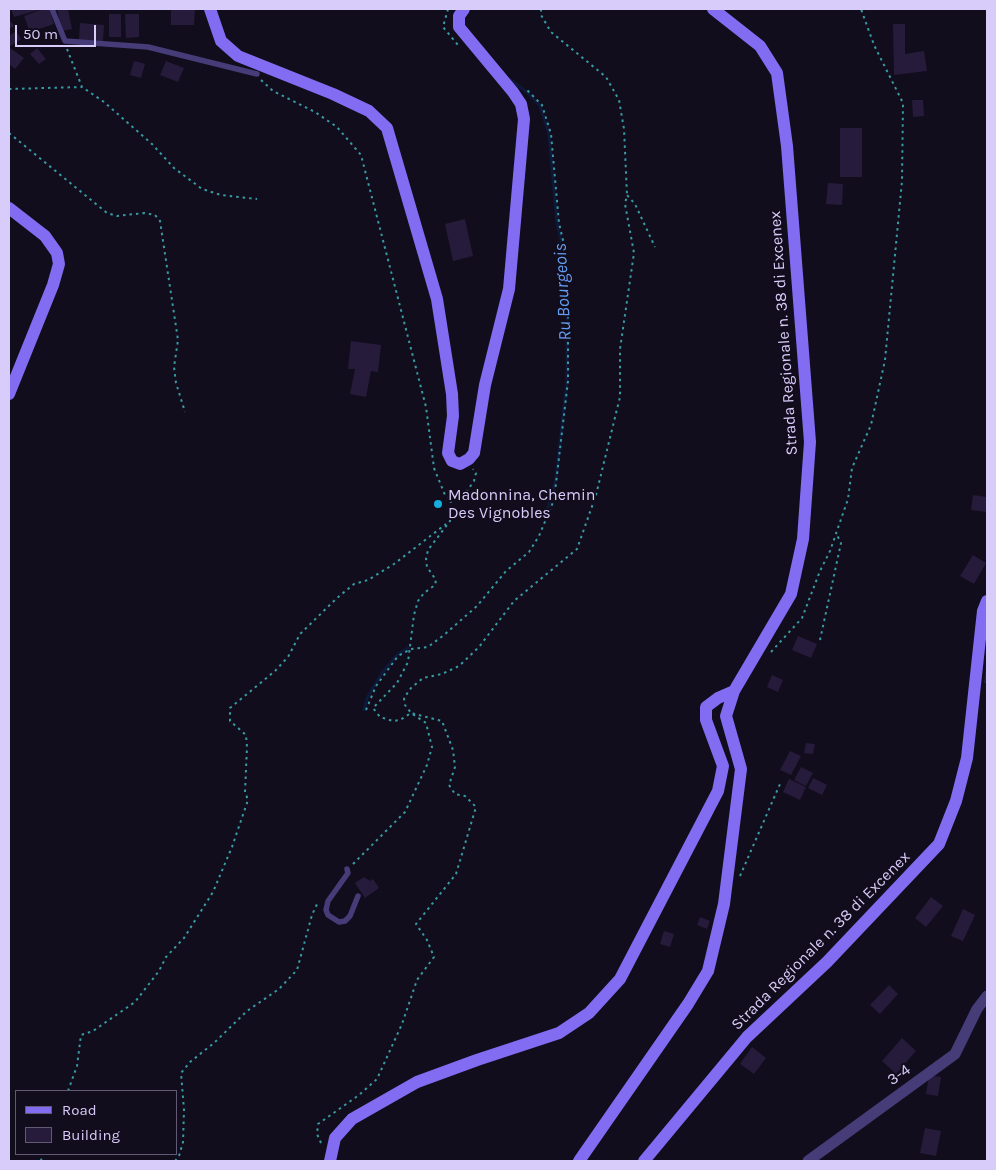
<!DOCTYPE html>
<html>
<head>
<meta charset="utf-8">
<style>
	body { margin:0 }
	#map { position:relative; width:996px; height:1170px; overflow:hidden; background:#120d1c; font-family:Karla,sans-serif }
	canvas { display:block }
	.frame { position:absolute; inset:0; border:10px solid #d8ccfa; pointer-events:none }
	.legend { position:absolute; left:15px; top:1090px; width:162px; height:65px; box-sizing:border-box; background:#120d1c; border:1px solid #615975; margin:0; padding:6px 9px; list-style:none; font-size:15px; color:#d8ccfa }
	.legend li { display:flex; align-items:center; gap:10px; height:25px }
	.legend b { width:25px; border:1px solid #615975 }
	.scale { position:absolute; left:15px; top:25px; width:81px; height:22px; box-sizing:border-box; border:2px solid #d8ccfa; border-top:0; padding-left:6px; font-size:15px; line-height:18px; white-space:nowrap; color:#d8ccfa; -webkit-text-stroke:4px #120d1c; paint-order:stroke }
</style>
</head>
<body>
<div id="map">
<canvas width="996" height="1170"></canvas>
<div class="frame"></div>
<ul class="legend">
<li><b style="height:6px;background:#826cf2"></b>Road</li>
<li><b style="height:14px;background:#261b3b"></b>Building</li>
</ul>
<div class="scale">50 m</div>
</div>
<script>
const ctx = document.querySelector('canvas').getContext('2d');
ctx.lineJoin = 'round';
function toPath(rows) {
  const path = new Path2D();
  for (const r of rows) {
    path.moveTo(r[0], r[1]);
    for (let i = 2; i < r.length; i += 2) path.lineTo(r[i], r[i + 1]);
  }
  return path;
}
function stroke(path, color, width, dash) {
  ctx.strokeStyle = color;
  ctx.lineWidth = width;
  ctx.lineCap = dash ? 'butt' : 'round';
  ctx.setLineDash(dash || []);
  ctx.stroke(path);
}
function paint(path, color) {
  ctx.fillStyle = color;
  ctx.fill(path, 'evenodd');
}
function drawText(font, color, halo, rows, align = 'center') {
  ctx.font = font + ' Karla,sans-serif';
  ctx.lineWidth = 4;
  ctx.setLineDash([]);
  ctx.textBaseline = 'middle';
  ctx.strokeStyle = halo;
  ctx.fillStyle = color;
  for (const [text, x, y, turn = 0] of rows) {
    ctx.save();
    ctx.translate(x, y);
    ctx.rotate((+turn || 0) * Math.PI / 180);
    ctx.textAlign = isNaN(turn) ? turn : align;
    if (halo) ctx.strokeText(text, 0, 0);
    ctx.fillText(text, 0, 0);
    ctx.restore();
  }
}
stroke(toPath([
	[511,80,528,93,540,106,544,118,549,134,557,223,563,249,567,310,567,381,556,479,545,518],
	[364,710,367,698,382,673,397,655,408,648]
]), '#0e1939', 3);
paint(toPath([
	[11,9,42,9,14,17],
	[49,9,54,24,30,32,24,16,43,9],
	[57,9,68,9,72,29,62,31],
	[171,9,195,9,194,25,171,25],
	[109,14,121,14,121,37,109,37],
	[125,14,139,14,139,37,126,38],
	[9,19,14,26,9,29],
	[80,23,104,25,103,41,79,40],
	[893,24,905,24,905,54,924,51,927,71,894,75],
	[16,31,21,39,9,47,9,36],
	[10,48,24,58,15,69,9,64],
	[37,48,46,59,39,64,30,54],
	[134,61,145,64,141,78,130,75],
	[166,61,184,68,178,82,160,75],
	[912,100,923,100,924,116,913,117],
	[840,128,862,128,862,177,840,177],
	[828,183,843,184,842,205,826,204],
	[465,219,473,256,453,261,445,224],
	[351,341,381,345,378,372,371,371,366,397,350,394,355,369,348,369],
	[973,495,987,497,987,512,971,510],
	[973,555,986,563,974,584,960,576],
	[798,636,817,644,811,658,792,650],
	[986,666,987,666,987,683,984,683],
	[772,675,783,680,778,692,767,687],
	[806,743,815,744,813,754,804,753],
	[790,751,801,756,791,775,780,770],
	[801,767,813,773,806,786,794,780],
	[813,778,827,785,822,795,808,788],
	[789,779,806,787,800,800,783,792],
	[364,877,370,881,373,879,379,888,365,898,355,883],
	[931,897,943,906,926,927,915,918],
	[963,909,975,915,963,941,951,936],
	[700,917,710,921,707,929,697,925],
	[664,931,674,934,670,947,660,944],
	[889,985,898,994,880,1014,870,1005],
	[902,1038,916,1051,896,1074,882,1061],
	[752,1047,766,1058,754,1074,740,1064],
	[929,1075,941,1077,938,1096,926,1094],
	[925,1128,941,1131,936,1156,920,1153]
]), '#261b3b');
stroke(toPath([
	[448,9,443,27,458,45],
	[541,9,541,15,551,32,606,77,619,100,624,129,627,195],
	[67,49,82,87,104,102,152,144,174,168,202,189,221,195,257,199],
	[261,80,273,91,315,112,337,127,361,155,426,407,434,468,445,495,451,498,467,491,474,481,476,473,473,469],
	[9,89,82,87],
	[9,133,107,213,117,216,144,213,155,215,160,221,178,340,174,367,176,383,185,412],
	[820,640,841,543,837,535],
	[771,652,802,618,820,571,830,551,848,499,852,468,871,425,885,360,902,181,903,103,874,45,861,9],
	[366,710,376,686,398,656,411,649,428,647,444,635,477,606,506,571,529,552,539,536,554,500,568,381,568,310,565,249,559,223,551,134,542,105,525,88],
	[353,864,405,812,427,765,432,747,426,723,411,713,405,705,404,698,411,688,423,678,442,674,459,666,479,647,514,601,577,549,596,495,620,397,620,349,634,253,625,204,627,195,635,204,655,247],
	[740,876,780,784],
	[68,1091,77,1066,81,1035,93,1031,135,1002,159,971,166,957,184,938,213,892,232,847,248,800,245,792,247,747,246,735,230,721,230,708,275,671,288,657,300,634,337,598,354,584,368,580,394,564,446,524],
	[321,1143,317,1134,318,1124,359,1095,377,1079,402,1024,417,980,434,957,427,940,416,924,456,874,476,807,465,796,455,794,449,785,455,767,453,750,442,721,411,713,400,720,393,721,380,717,373,708,397,683,408,662,414,615,418,601,424,593,435,585,436,580,427,567,426,559,428,550,450,521,451,498],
	[41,1161,42,1154],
	[175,1161,179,1156,183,1142,184,1110,181,1073,190,1062,214,1043,247,1011,279,989,297,970,312,915,318,902]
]), '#379ba4', 2, [2.5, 4]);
stroke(toPath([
	[52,9,65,41,148,47,257,74],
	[347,869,348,873,328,901,326,910,328,915,339,922,345,921,350,916,358,896]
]), '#463c77', 5.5);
stroke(toPath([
	[808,1161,955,1054,977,1009,987,996]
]), '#463c77', 11);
stroke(toPath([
	[210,9,221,41,238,56,333,94,369,111,387,128,437,299,452,394,453,416,448,453,452,461,460,464,469,459,474,453,485,385,509,289,524,119,521,104,513,92,459,27,459,16,464,9],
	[9,208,45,236,57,253,59,264,53,285,9,394],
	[330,1161,335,1138,352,1119,417,1082,477,1060,559,1033,589,1013,620,979,718,791,723,766,706,720,706,707,718,698,734,691],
	[579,1161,688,1004,708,971,724,904,741,769,726,716,734,691,791,594,803,539,810,442,787,146,777,73,760,46,713,9],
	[644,1161,747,1037,827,962,939,844,956,801,967,758,983,611,987,601]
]), '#826cf2', 12);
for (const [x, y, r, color] of [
	[438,504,5,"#14aedf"]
]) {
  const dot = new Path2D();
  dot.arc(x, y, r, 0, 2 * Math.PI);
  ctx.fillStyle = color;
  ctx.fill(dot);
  stroke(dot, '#120d1c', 2);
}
drawText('16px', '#d8ccfa', '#120d1c', [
	["Strada Regionale n. 38 di Excenex",784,333,-94],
	["Strada Regionale n. 38 di Excenex",821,941,-45],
	["3-4",899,1075,-36]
]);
drawText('16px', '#d8ccfa', '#120d1c', [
	["Madonnina, Chemin",448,495],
	["Des Vignobles",448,513]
], 'left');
drawText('italic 18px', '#649cf1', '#120d1c', [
	["Ru Bourgeois",563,292,-93]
]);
</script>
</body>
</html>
